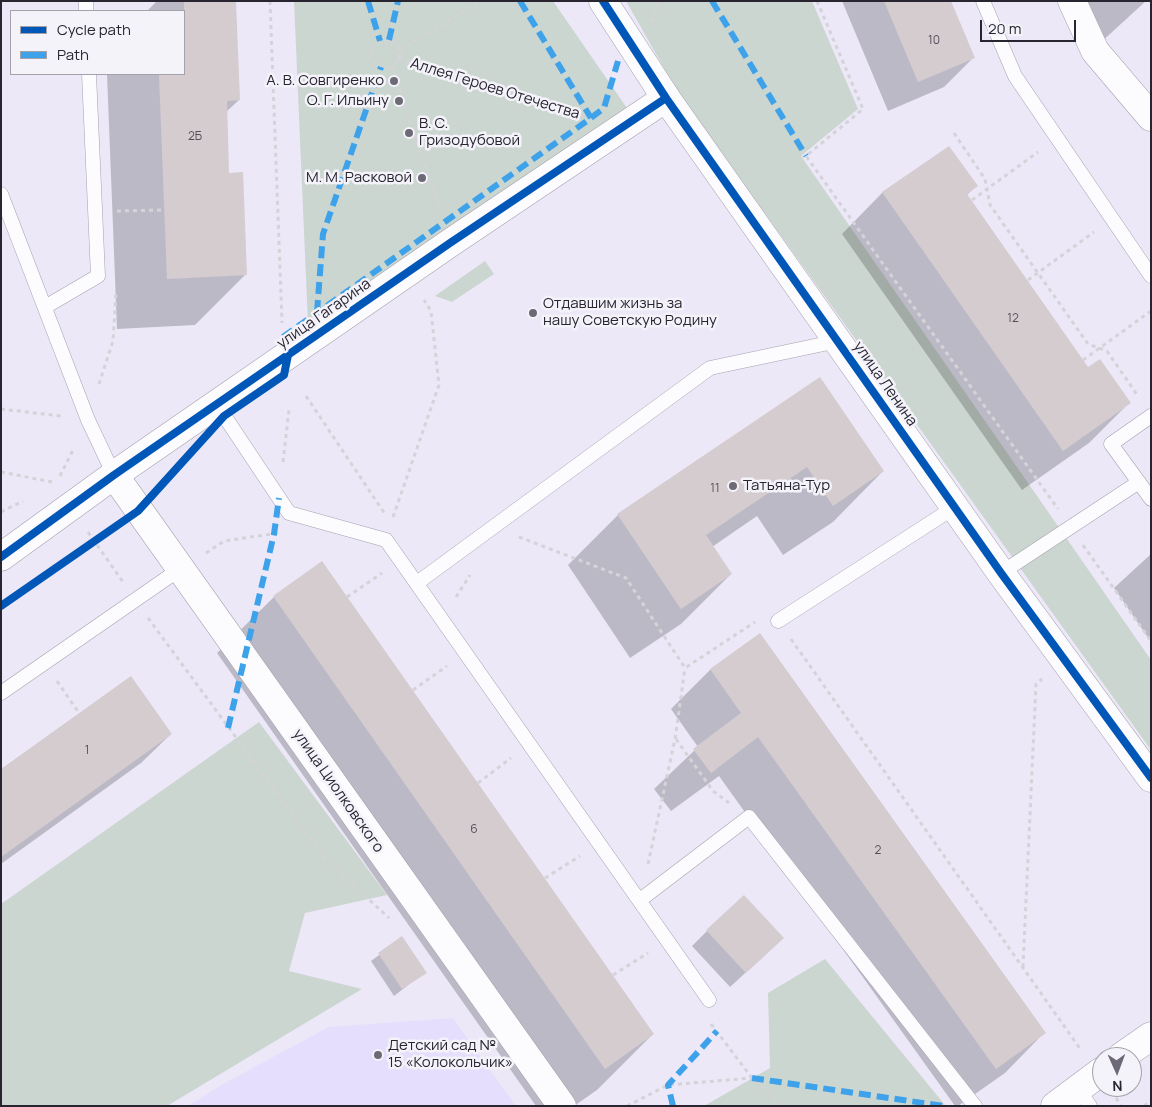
<!DOCTYPE html>
<html>
<head>
<meta charset="utf-8">
<style>
	body { margin:0 }
	#map { position:relative; width:1152px; height:1107px; overflow:hidden; background:#ece8f8; font-family:Manrope,sans-serif }
	canvas { display:block }
	.frame { position:absolute; inset:0; border:2px solid #282531; pointer-events:none }
	.legend { position:absolute; left:10px; top:10px; width:175px; height:65px; box-sizing:border-box; background:#f5f3fa; border:1px solid #a3a1aa; margin:0; padding:6px 9px; list-style:none; font-size:15px; color:#282531 }
	.legend li { display:flex; align-items:center; gap:10px; height:25px }
	.legend b { width:25px; border:1px solid #a3a1aa }
	.north { position:absolute; left:1092px; top:1047px; width:50px; height:50px; box-sizing:border-box; background:#f5f3fa; border:1px solid #a3a1aa; border-radius:50%; rotate:178deg; font-size:14px; font-weight:700; line-height:20px; text-align:center; color:#282531 }
	.north::after { content:''; display:block; margin:auto; width:18px; height:22px; background:#6d6977; clip-path:polygon(50% 0,100% 100%,50% 72%,0 100%) }
	.scale { position:absolute; left:980px; top:20px; width:96px; height:22px; box-sizing:border-box; border:2px solid #282531; border-top:0; padding-left:6px; font-size:15px; line-height:18px; white-space:nowrap; color:#282531; -webkit-text-stroke:4px #f5f3fa; paint-order:stroke }
</style>
</head>
<body>
<div id="map">
<canvas width="1152" height="1107"></canvas>
<div class="frame"></div>
<ul class="legend">
<li><b style="height:6px;background:#0057b8"></b>Cycle path</li>
<li><b style="height:6px;background:#3ea2eb"></b>Path</li>
</ul>
<div class="north">N</div>
<div class="scale">20 m</div>
</div>
<script>
const ctx = document.querySelector('canvas').getContext('2d');
ctx.lineJoin = 'round';
function paint(path, color) {
  ctx.fillStyle = color;
  ctx.fill(path, 'evenodd');
}
function toPath(rows) {
  const path = new Path2D();
  for (const r of rows) {
    if (r.length === 3) {
      path.moveTo(r[0] + r[2], r[1]);
      path.arc(r[0], r[1], r[2], 0, 2 * Math.PI);
      continue;
    }
    path.moveTo(r[0], r[1]);
    for (let i = 2; i < r.length; i += 2) path.lineTo(r[i], r[i + 1]);
  }
  return path;
}
function stroke(path, color, width, dash) {
  ctx.strokeStyle = color;
  ctx.lineWidth = width;
  ctx.lineCap = dash ? 'butt' : 'round';
  ctx.setLineDash(dash || []);
  ctx.stroke(path);
}
function drawText(font, color, halo, rows, align = 'center') {
  ctx.font = font + ' Manrope,sans-serif';
  ctx.lineWidth = 5;
  ctx.setLineDash([]);
  ctx.textBaseline = 'middle';
  ctx.strokeStyle = halo;
  ctx.fillStyle = color;
  for (const [text, x, y, turn = 0] of rows) {
    ctx.save();
    ctx.translate(x, y);
    ctx.rotate((+turn || 0) * Math.PI / 180);
    ctx.textAlign = isNaN(turn) ? turn : align;
    if (halo) ctx.strokeText(text, 0, 0);
    ctx.fillText(text, 0, 0);
    ctx.restore();
  }
}
paint(toPath([
	[453,1018,516,1106,188,1106,223,1084,329,1027]
]), '#e5defc');
paint(toPath([
	[294,1,553,1,629,111,308,324],
	[626,1,812,1,858,109,801,156,1151,660,1151,750,677,91],
	[485,261,494,274,452,302,435,296],
	[259,722,387,895,305,913,289,971,362,989,167,1106,1,1106,1,904],
	[825,959,945,1105,704,1106,770,1068,768,993]
]), '#ccd6d0');
paint(toPath([
	[235,1,239,100,226,112,228,175,245,275,195,325,117,329,107,74,184,74,184,11,147,11,156,2],
	[842,1,950,1,973,58,944,87,888,111],
	[1058,1,1146,1,1099,44],
	[949,147,976,186,967,195,1088,368,1129,403,1089,443,1022,490,842,234,882,193],
	[820,379,883,471,833,522,783,555,757,516,712,547,731,574,681,624,630,658,568,565,618,515],
	[1151,554,1151,642,1114,588],
	[322,563,653,1034,597,1090,574,1106,536,1106,217,653,274,597],
	[759,635,1044,1033,1005,1073,958,1106,955,1106,719,776,671,811,654,789,698,747,671,709,710,670],
	[171,734,141,763,1,864,1,770],
	[707,931,767,953,730,987,692,946],
	[402,938,425,972,394,996,371,961]
]), '#0003');
paint(toPath([
	[184,1,236,1,240,100,227,101,229,173,243,172,247,275,167,279,159,74,184,74],
	[884,1,951,1,975,58,918,82],
	[949,146,978,186,967,194,1088,367,1100,359,1131,403,1063,451,882,192],
	[820,377,884,471,833,506,807,467,706,535,732,574,681,609,617,514],
	[322,561,654,1034,605,1069,273,596],
	[760,633,1046,1033,996,1069,758,737,711,773,693,749,741,713,710,669],
	[131,676,172,734,1,857,1,769],
	[744,895,784,938,746,973,706,930],
	[402,936,427,973,402,989,378,953]
]), '#d5ccd0');
const service = toPath([
	[86,1,86,11],
	[983,1,1015,76,1151,276],
	[1,194,88,420,114,475],
	[45,307,98,276,89,74],
	[217,405,289,513,386,540,709,1000],
	[1151,416,1111,444,1151,499],
	[1001,573,1139,482],
	[417,583,710,368,838,341],
	[778,621,955,507],
	[1,693,180,569],
	[640,900,749,817,975,1106],
	[1078,1089,1090,1106]
]);
const minor = toPath([
	[1072,1,1095,51,1151,117],
	[666,98,1001,573,1151,778],
	[114,475,562,1106],
	[1121,1057,1151,1036],
	[1055,1106,1102,1071]
]);
const tertiary = toPath([
	[1,557,114,475,450,243,666,98,603,1]
]);
stroke(service, '#a4a1ae', 15);
stroke(minor, '#a4a1ae', 29);
stroke(tertiary, '#a4a1ae', 29);
stroke(toPath([
	[270,1,282,323],
	[817,1,863,109,806,156,1058,509],
	[652,22,659,1],
	[385,54,14],
	[399,50,482,1],
	[398,59,584,116],
	[392,66,440,212],
	[954,133,985,179,990,205,1088,344,1107,351,1138,396],
	[972,200,1038,152],
	[117,211,164,210],
	[1028,280,1094,232],
	[1083,360,1151,311],
	[99,384,113,341,116,293],
	[306,396,385,514],
	[1,409,61,416],
	[283,462,289,410],
	[1,472,52,482],
	[60,476,74,448],
	[1,512,23,501],
	[393,517,439,385,431,311,424,300],
	[88,532,123,582],
	[519,537,626,578,685,668,755,622],
	[1083,545,1151,641],
	[206,553,224,541,278,533],
	[347,597,382,573],
	[456,597,470,575],
	[148,618,327,861,389,918],
	[791,639,1081,1050],
	[57,681,79,713],
	[413,690,447,666],
	[676,739,713,791,729,803],
	[478,783,511,758],
	[648,864,675,739,685,668],
	[545,878,580,856],
	[1023,967,1036,684,1042,679],
	[613,975,648,953],
	[711,1024,752,1078,783,1106],
	[1116,1098,1121,1106],
	[627,1106,668,1085,752,1078],
	[1144,1106,1151,1101]
]), '#d4d3d8', 3, [4, 4]);
stroke(service, '#fcfcfe', 14);
stroke(minor, '#fcfcfe', 28);
stroke(tertiary, '#fcfcfe', 28);
stroke(toPath([
	[368,1,380,41],
	[520,1,591,118],
	[712,1,806,156],
	[389,40,398,1],
	[317,312,323,234,381,67],
	[283,337,591,118,604,108,618,61],
	[228,728,274,534,279,498],
	[752,1078,944,1106],
	[673,1106,668,1085,717,1031]
]), '#3ea2eb', 6, [12, 6]);
stroke(toPath([
	[603,1,666,98,1001,573,1151,778],
	[1,557,114,475,450,243,666,98],
	[1,606,138,511,224,416,284,375,288,355]
]), '#0057b8', 8);
for (const [x, y, r, color] of [
	[394,81,5,"#6d6977"],
	[399,101,5,"#6d6977"],
	[409,133,5,"#6d6977"],
	[422,178,5,"#6d6977"],
	[533,313,5,"#6d6977"],
	[733,486,5,"#6d6977"],
	[378,1055,5,"#6d6977"]
]) {
  const dot = new Path2D();
  dot.arc(x, y, r, 0, 2 * Math.PI);
  ctx.fillStyle = color;
  ctx.fill(dot);
  stroke(dot, '#f5f3fa', 2);
}
drawText('12px', '#534f59', null, [
	["10",934,41],
	["2Б",195,137],
	["12",1013,319],
	["11",715,489],
	["1",87,751],
	["6",474,830],
	["2",878,851]
]);
drawText('15px', '#282531', '#f5f3fa', [
	["А. В. Совгиренко",384,81,"right"],
	["О. Г. Ильину",389,101,"right"],
	["В. С.",419,124],
	["Гризодубовой",419,141],
	["М. М. Расковой",412,178,"right"],
	["Отдавшим жизнь за",543,304],
	["нашу Советскую Родину",543,321],
	["Татьяна-Тур",743,486],
	["Детский сад №",388,1046],
	["15 «Колокольчик»",388,1063]
], 'left');
drawText('15px', '#282531', '#f5f3fa', [
	["Аллея Героев Отечества",495,89,17],
	["улица Гагарина",324,314,-35],
	["улица Ленина",885,384,55],
	["улица Циолковского",338,791,55]
]);
</script>
</body>
</html>
